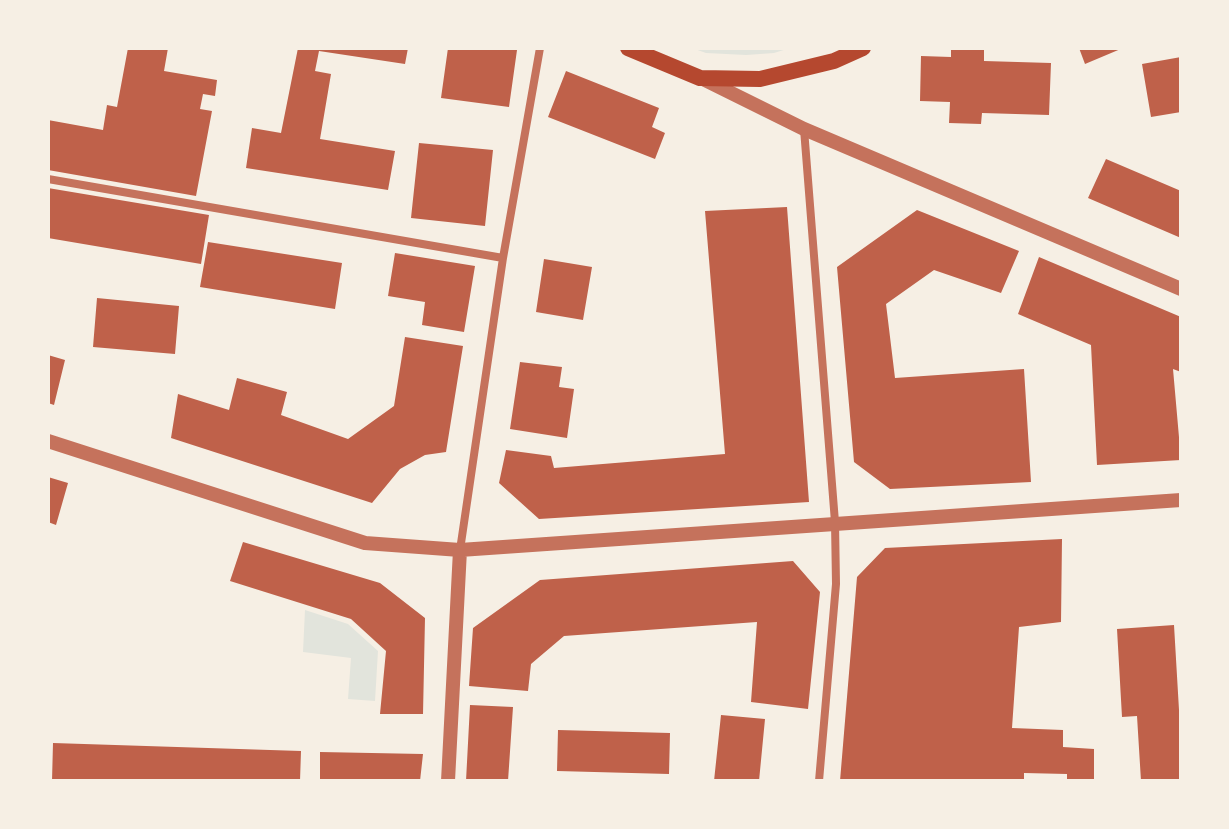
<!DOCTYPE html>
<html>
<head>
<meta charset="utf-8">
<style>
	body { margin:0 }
	#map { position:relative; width:1229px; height:829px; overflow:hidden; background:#f6efe4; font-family:"Open Sans",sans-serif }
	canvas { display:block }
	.frame { position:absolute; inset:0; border:50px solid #f6efe4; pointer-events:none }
</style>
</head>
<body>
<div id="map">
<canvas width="1229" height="829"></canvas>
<div class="frame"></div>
</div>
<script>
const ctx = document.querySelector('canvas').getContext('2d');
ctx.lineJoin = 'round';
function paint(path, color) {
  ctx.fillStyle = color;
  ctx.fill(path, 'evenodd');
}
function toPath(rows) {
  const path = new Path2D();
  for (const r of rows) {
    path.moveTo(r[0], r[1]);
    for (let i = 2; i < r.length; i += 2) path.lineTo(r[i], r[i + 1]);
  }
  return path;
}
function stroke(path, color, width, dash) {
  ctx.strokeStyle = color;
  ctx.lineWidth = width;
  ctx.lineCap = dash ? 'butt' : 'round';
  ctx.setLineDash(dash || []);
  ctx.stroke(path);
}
paint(toPath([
	[692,48,790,48,774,53,746,55,706,53],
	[305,610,348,624,378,651,375,701,348,699,351,658,303,652]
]), '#e2e4dc');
paint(toPath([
	[128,48,168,48,164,71,217,80,215,96,203,94,200,109,212,111,196,196,48,170,48,120,103,130,107,105,117,107],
	[298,48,408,48,405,64,319,51,315,71,331,74,320,139,395,151,388,190,246,168,252,128,281,133],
	[448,48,517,50,509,107,441,98],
	[951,48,984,48,984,61,1051,63,1049,115,982,113,981,124,949,123,950,102,920,101,921,56,951,57],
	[1079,48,1123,48,1085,64],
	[1181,57,1181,112,1151,117,1142,64],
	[566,71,659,108,652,127,665,133,655,159,548,117],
	[419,143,493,150,485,226,411,218],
	[1106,159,1181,191,1181,238,1088,198],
	[48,188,209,215,201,264,48,238],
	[787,207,809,502,539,519,499,483,506,450,551,456,554,468,725,454,705,211],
	[917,210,1019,251,1001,293,934,270,886,304,895,378,1024,369,1031,482,890,489,854,462,837,267],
	[208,242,342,263,335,309,200,287],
	[395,253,475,266,464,332,422,325,425,302,388,296],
	[1039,257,1181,317,1181,372,1173,369,1181,460,1097,465,1091,345,1018,314],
	[544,259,592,267,583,320,536,312],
	[97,298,179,306,175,354,93,347],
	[405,337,463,346,446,452,425,455,400,469,372,503,171,438,178,394,229,410,237,378,287,392,281,415,348,439,394,406],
	[48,355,65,360,54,405,48,403],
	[520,362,562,367,559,387,574,389,567,438,510,429],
	[48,477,68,483,56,525,48,522],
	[1062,539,1061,622,1019,627,1012,728,1063,730,1063,747,1094,749,1094,781,1067,781,1067,774,1024,773,1024,781,840,781,857,577,885,548],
	[243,542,380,583,425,618,423,714,380,714,386,651,351,619,230,581],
	[793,561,820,592,808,709,751,702,757,622,564,636,531,664,528,691,469,686,473,628,540,580],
	[1174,625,1179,710,1181,710,1181,781,1141,781,1137,716,1122,717,1117,629],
	[470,705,513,707,508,781,466,781],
	[721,715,765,719,759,781,714,781],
	[558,730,670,733,669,774,557,771],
	[53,743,301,751,300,781,52,781],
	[320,752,423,754,420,781,320,781]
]), '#bf614a');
stroke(toPath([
	[804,129,835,522,836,584,819,781],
	[48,179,503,258],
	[460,550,503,258,540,48]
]), '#c5725c', 8);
stroke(toPath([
	[701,78,804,129,1181,289],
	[48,441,365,543,460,550,1181,500],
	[448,781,460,550]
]), '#c5725c', 14);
stroke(toPath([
	[628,48,700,78,760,79,834,61,863,48]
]), '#b5482f', 16);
</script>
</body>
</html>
